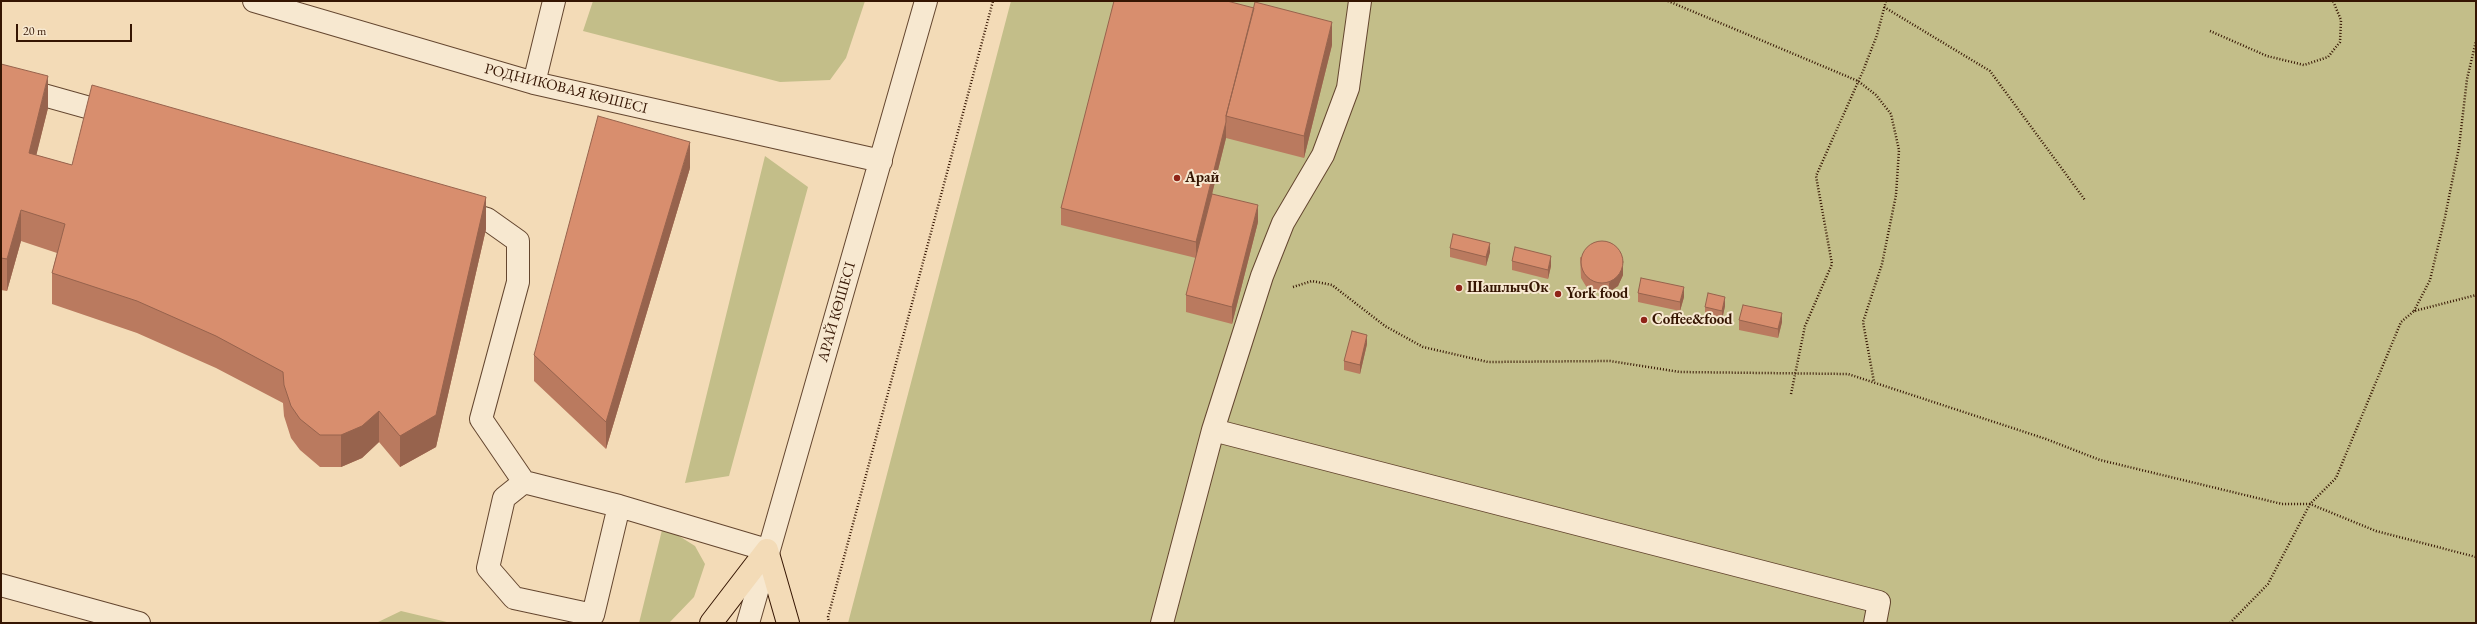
<!DOCTYPE html>
<html>
<head>
<meta charset="utf-8">
<style>
	body { margin:0 }
	#map { position:relative; width:2477px; height:624px; overflow:hidden; background:#f3dbb7; font-family:"EB Garamond",serif }
	canvas { display:block }
	.frame { position:absolute; inset:0; border:2px solid #351502; pointer-events:none }
	.scale { position:absolute; left:16px; top:24px; width:116px; height:18px; box-sizing:border-box; border:2px solid #351502; border-top:0; padding-left:5px; font-size:12px; line-height:14px; white-space:nowrap; color:#351502; -webkit-text-stroke:3px #f7e8d0; paint-order:stroke }
</style>
</head>
<body>
<div id="map">
<canvas width="2477" height="624"></canvas>
<div class="frame"></div>
<div class="scale">20 m</div>
</div>
<script>
const ctx = document.querySelector('canvas').getContext('2d');
ctx.lineJoin = 'round';
function paint(path, color) {
  ctx.fillStyle = color;
  ctx.fill(path, 'evenodd');
}
function toPath(rows) {
  const path = new Path2D();
  for (const r of rows) {
    if (r.length === 3) {
      path.moveTo(r[0] + r[2], r[1]);
      path.arc(r[0], r[1], r[2], 0, 2 * Math.PI);
      continue;
    }
    path.moveTo(r[0], r[1]);
    for (let i = 2; i < r.length; i += 2) path.lineTo(r[i], r[i + 1]);
  }
  return path;
}
function stroke(path, color, width, dash) {
  ctx.strokeStyle = color;
  ctx.lineWidth = width;
  ctx.lineCap = dash ? 'butt' : 'round';
  ctx.setLineDash(dash || []);
  ctx.stroke(path);
}
function drawText(font, color, halo, rows, align = 'center') {
  ctx.font = font + ' "EB Garamond",serif';
  ctx.lineWidth = 4;
  ctx.setLineDash([]);
  ctx.textBaseline = 'middle';
  ctx.strokeStyle = halo;
  ctx.fillStyle = color;
  for (const [text, x, y, turn = 0] of rows) {
    ctx.save();
    ctx.translate(x, y);
    ctx.rotate((+turn || 0) * Math.PI / 180);
    ctx.textAlign = isNaN(turn) ? turn : align;
    if (halo) ctx.strokeText(text, 0, 0);
    ctx.fillText(text, 0, 0);
    ctx.restore();
  }
}
paint(toPath([
	[593,1,865,1,846,58,830,80,780,82,583,31],
	[1011,1,2476,1,2476,623,848,623],
	[765,156,808,187,729,476,685,483],
	[663,526,695,546,705,564,694,597,669,623,639,623],
	[401,611,451,623,376,623]
]), '#c3be89');
const minor = toPath([
	[254,1,534,83,881,161],
	[1,83,115,115],
	[534,83,554,1],
	[457,210,487,219,518,241,518,282,481,419,524,482,619,506,767,550],
	[1213,430,1262,276,1283,223,1323,155,1348,88,1360,1],
	[524,482,504,498,488,568,514,598,593,615,619,506],
	[1,585,139,623],
	[748,623,926,1],
	[1162,623,1213,430,1879,602,1875,623]
]);
const major = toPath([
	[767,550,788,623],
	[711,623,767,550]
]);
stroke(minor, '#64462f', 24);
stroke(major, '#351502', 24);
stroke(toPath([
	[1668,1,1858,81,1876,95,1891,114,1899,150,1896,195,1882,264,1863,322,1874,382],
	[1884,7,1990,71,2085,200],
	[2210,31,2267,56,2304,65,2328,57,2340,42,2341,20,2333,1],
	[1293,287,1312,281,1332,285,1385,326,1423,347,1488,362,1610,361,1680,372,1848,374,2046,439,2100,460,2282,504,2310,504,2336,478,2401,322,2414,311,2476,295],
	[2414,311,2430,280,2445,217,2459,147,2467,79,2476,41],
	[1791,394,1805,326,1832,264,1816,176,1863,71,1877,35,1886,1],
	[829,623,828,617,993,1],
	[2230,623,2268,584,2310,504,2376,531,2476,557]
]), '#351502', 2.5, [1, 2]);
stroke(minor, '#f7e8d0', 22);
stroke(major, '#f3dbb7', 22);
paint(toPath([
	[1332,45,1304,158,1226,138,1196,258,1061,225,1061,208],
	[1,64,48,108,36,155,72,165,486,229,436,447,400,467,379,442,362,458,341,467,320,467,300,450,291,438,284,416,283,403,216,368,137,333,52,304,52,273,57,253,21,241,7,291,1,290],
	[690,168,606,449,534,381,534,355],
	[1258,222,1232,324,1186,312,1186,295],
	[1450,248,1490,252,1486,266,1450,257],
	[1580,257,1623,275,1618,286,1609,292,1597,292,1587,288,1581,278],
	[1512,261,1551,266,1548,279,1512,270],
	[1638,293,1684,297,1680,311,1638,302],
	[1725,306,1722,320,1705,317,1705,307],
	[1739,320,1782,322,1778,338,1739,330],
	[1367,344,1360,374,1344,370,1344,361]
]), '#ba7a5f');
paint(toPath([
	[1332,22,1332,45,1304,158,1304,136],
	[48,76,48,108,29,185,29,153],
	[1226,122,1226,138,1196,258,1196,242],
	[690,142,690,168,606,449,606,422],
	[486,197,486,229,436,447,400,467,400,436],
	[1258,205,1258,222,1232,324,1232,307],
	[21,210,21,241,7,291,7,259],
	[1490,243,1490,252,1486,266,1486,257],
	[1551,256,1551,266,1548,279,1548,270],
	[1623,266,1623,275,1618,286,1609,292,1609,283],
	[1684,287,1684,297,1680,311,1680,302],
	[1725,297,1725,306,1722,320,1722,311],
	[1782,313,1782,322,1778,338,1778,329],
	[1367,335,1367,344,1360,374,1360,365],
	[379,411,379,442,362,458,341,467,341,435]
]), '#97634d');
const building = toPath([
	[1114,1,1227,1,1254,8,1226,116,1226,122,1196,242,1061,208,1114,1],
	[1255,2,1332,22,1304,136,1226,116,1255,2],
	[1,64,48,76,29,153,72,165,92,85,486,197,436,415,400,436,379,411,362,426,341,435,320,435,300,419,291,406,284,385,283,372,216,336,137,301,52,273,65,224,21,210,7,259,1,258,1,64],
	[598,116,690,142,606,422,534,355,598,116],
	[1212,194,1258,205,1232,307,1186,295,1212,194],
	[1453,234,1490,243,1486,257,1450,248,1453,234],
	[1602,262,21],
	[1515,247,1551,256,1548,270,1512,261,1515,247],
	[1641,278,1684,287,1680,302,1638,293,1641,278],
	[1708,293,1725,297,1722,311,1705,307,1708,293],
	[1743,305,1782,313,1778,329,1739,320,1743,305],
	[1352,331,1367,335,1360,365,1344,361,1352,331]
]);
paint(building, '#d88e6e');
stroke(building, '#97634d', 1);
for (const [x, y, r, color] of [
	[1177,178,4,"#8f2418"],
	[1459,288,4,"#8f2418"],
	[1558,294,4,"#8f2418"],
	[1644,320,4,"#8f2418"]
]) {
  const dot = new Path2D();
  dot.arc(x, y, r, 0, 2 * Math.PI);
  ctx.fillStyle = color;
  ctx.fill(dot);
  stroke(dot, '#f7e8d0', 1.5);
}
drawText('15px', '#351502', '#f7e8d0', [
	["РОДНИКОВАЯ КӨШЕСІ",566,89,14],
	["АРАЙ КӨШЕСІ",837,312,-74]
]);
drawText('bold 15px', '#351502', '#f7e8d0', [
	["Арай",1185,178],
	["ШашлычОк",1467,288],
	["York food",1566,294],
	["Coffee&food",1652,320]
], 'left');
</script>
</body>
</html>
